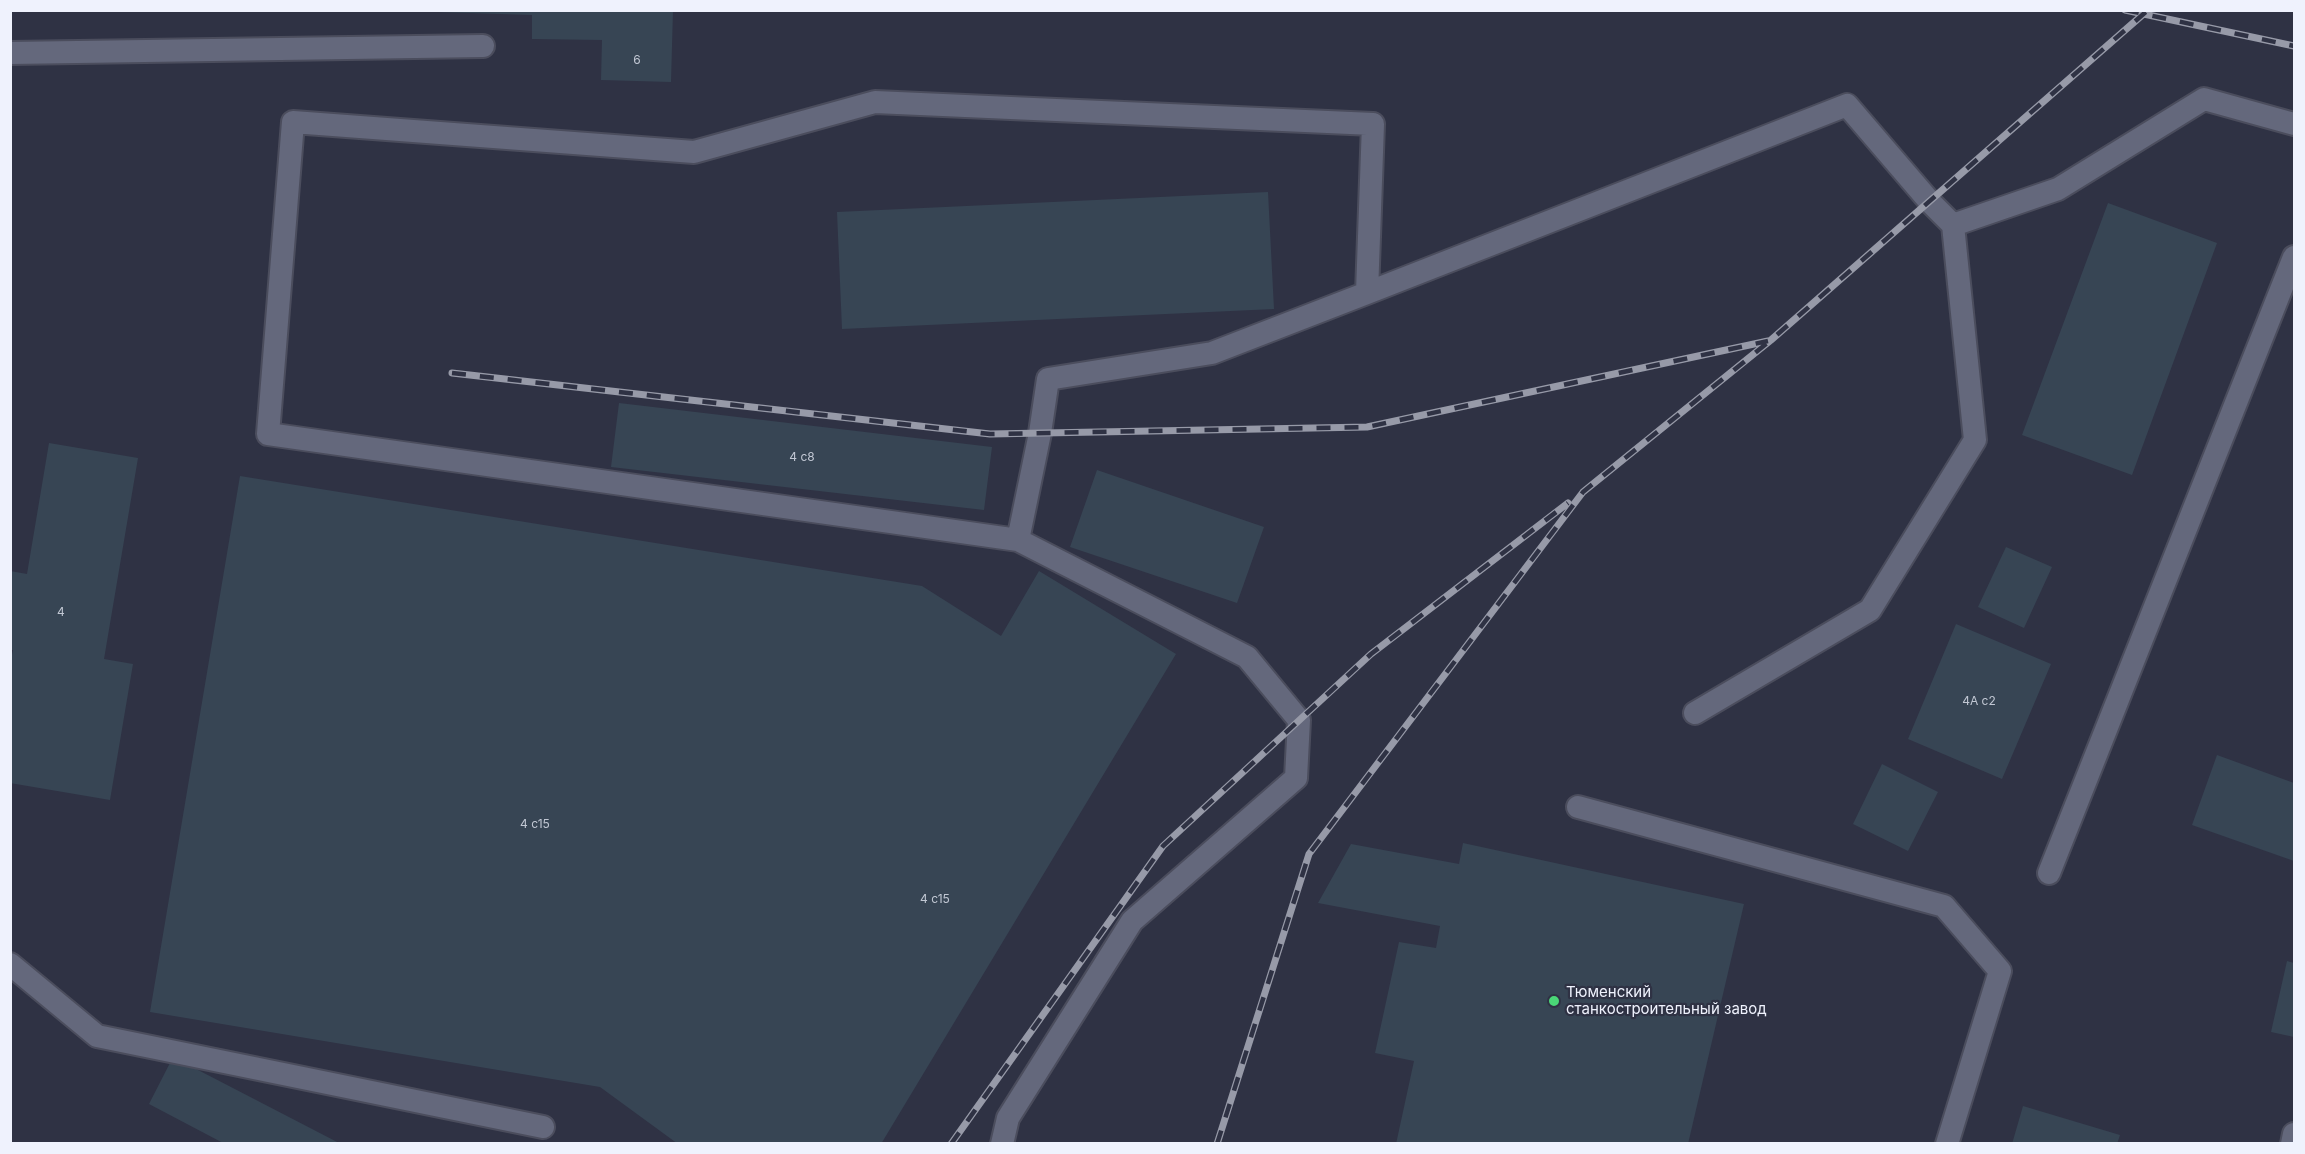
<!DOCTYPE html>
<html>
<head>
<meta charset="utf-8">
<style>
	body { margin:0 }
	#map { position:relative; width:2305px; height:1154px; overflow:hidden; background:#2f3244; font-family:Inter,sans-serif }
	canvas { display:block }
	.frame { position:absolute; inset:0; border:12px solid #eff2fd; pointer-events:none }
</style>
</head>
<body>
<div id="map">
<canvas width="2305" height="1154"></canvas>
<div class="frame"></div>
</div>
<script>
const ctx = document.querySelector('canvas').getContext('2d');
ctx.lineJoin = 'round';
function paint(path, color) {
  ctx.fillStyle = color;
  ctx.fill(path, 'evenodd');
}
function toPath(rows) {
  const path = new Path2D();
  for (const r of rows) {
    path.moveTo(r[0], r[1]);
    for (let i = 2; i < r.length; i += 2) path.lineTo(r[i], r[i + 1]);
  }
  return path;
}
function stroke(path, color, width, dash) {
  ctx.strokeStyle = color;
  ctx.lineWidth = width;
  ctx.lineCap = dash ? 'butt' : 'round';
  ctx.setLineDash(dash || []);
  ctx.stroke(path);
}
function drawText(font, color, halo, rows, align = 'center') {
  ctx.font = font + ' Inter,sans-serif';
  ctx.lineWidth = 4.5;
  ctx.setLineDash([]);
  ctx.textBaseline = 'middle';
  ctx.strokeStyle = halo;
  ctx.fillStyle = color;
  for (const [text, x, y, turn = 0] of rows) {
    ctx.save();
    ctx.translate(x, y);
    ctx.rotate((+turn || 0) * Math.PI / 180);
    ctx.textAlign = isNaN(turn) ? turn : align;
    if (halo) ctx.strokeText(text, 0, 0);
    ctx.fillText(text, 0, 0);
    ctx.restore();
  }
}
paint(toPath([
	[437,10,673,10,671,82,601,80,602,40,532,39,532,15,437,12],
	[1268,192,1274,309,842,329,837,212],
	[2108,203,2217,243,2132,475,2022,435],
	[619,403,992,447,984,510,611,467],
	[49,443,138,458,104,659,133,664,110,800,10,783,10,664,13,650,10,650,10,571,27,574],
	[1097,470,1264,527,1237,603,1070,547],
	[240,476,922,586,1001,636,1039,571,1176,654,881,1144,678,1144,600,1087,150,1012],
	[2006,547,2052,567,2024,628,1978,607],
	[1956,624,2051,664,2002,779,1908,739],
	[2217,755,2294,783,2294,861,2192,825],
	[1882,764,1938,792,1908,851,1853,824],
	[1463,843,1744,904,1688,1144,1396,1144,1414,1061,1375,1053,1399,942,1436,948,1440,926,1318,903,1351,844,1459,864],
	[2287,961,2294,963,2294,1037,2271,1032],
	[173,1057,341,1144,225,1144,149,1104],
	[2023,1106,2120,1135,2117,1144,2012,1144]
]), '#374554');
const lane = toPath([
	[10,53,483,46],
	[1953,225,2058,189,2204,99,2294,124],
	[1367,293,1373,124,875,102,694,152,293,122,268,434,1018,540,1040,433,1048,379,1212,353,1367,293,1847,105,1930,202,1953,225,1975,440,1870,610,1695,713],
	[1578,807,1944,906,2000,971,1947,1144],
	[2049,873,2294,257],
	[10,964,97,1036,543,1127],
	[1002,1144,1008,1118,1132,921,1296,778,1299,720,1247,657,1018,540],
	[2292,1144,2294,1134]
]);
stroke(lane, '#4b4d5d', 26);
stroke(lane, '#64687c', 22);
const rail = toPath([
	[2125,10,2294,46],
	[452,373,990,434,1367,427,1768,341],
	[951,1144,1163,846,1371,654,1568,503],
	[1217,1144,1309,854,1583,492,1771,340,2148,10]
]);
stroke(rail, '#979aa8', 7);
stroke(rail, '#2f3244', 4.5, [14]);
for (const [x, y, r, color] of [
	[1554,1001,6,"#4ad777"]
]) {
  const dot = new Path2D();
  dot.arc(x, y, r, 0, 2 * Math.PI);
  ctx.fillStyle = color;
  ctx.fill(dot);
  stroke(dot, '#2f3244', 2);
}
drawText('12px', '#c1c7d3', null, [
	["6",637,60],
	["4 с8",802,457],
	["4",61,612],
	["4А с2",1979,701],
	["4 с15",535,824],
	["4 с15",935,899]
]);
drawText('15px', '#eff2fd', '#2f3244', [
	["Тюменский",1566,992],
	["станкостроительный завод",1566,1009]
], 'left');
</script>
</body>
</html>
